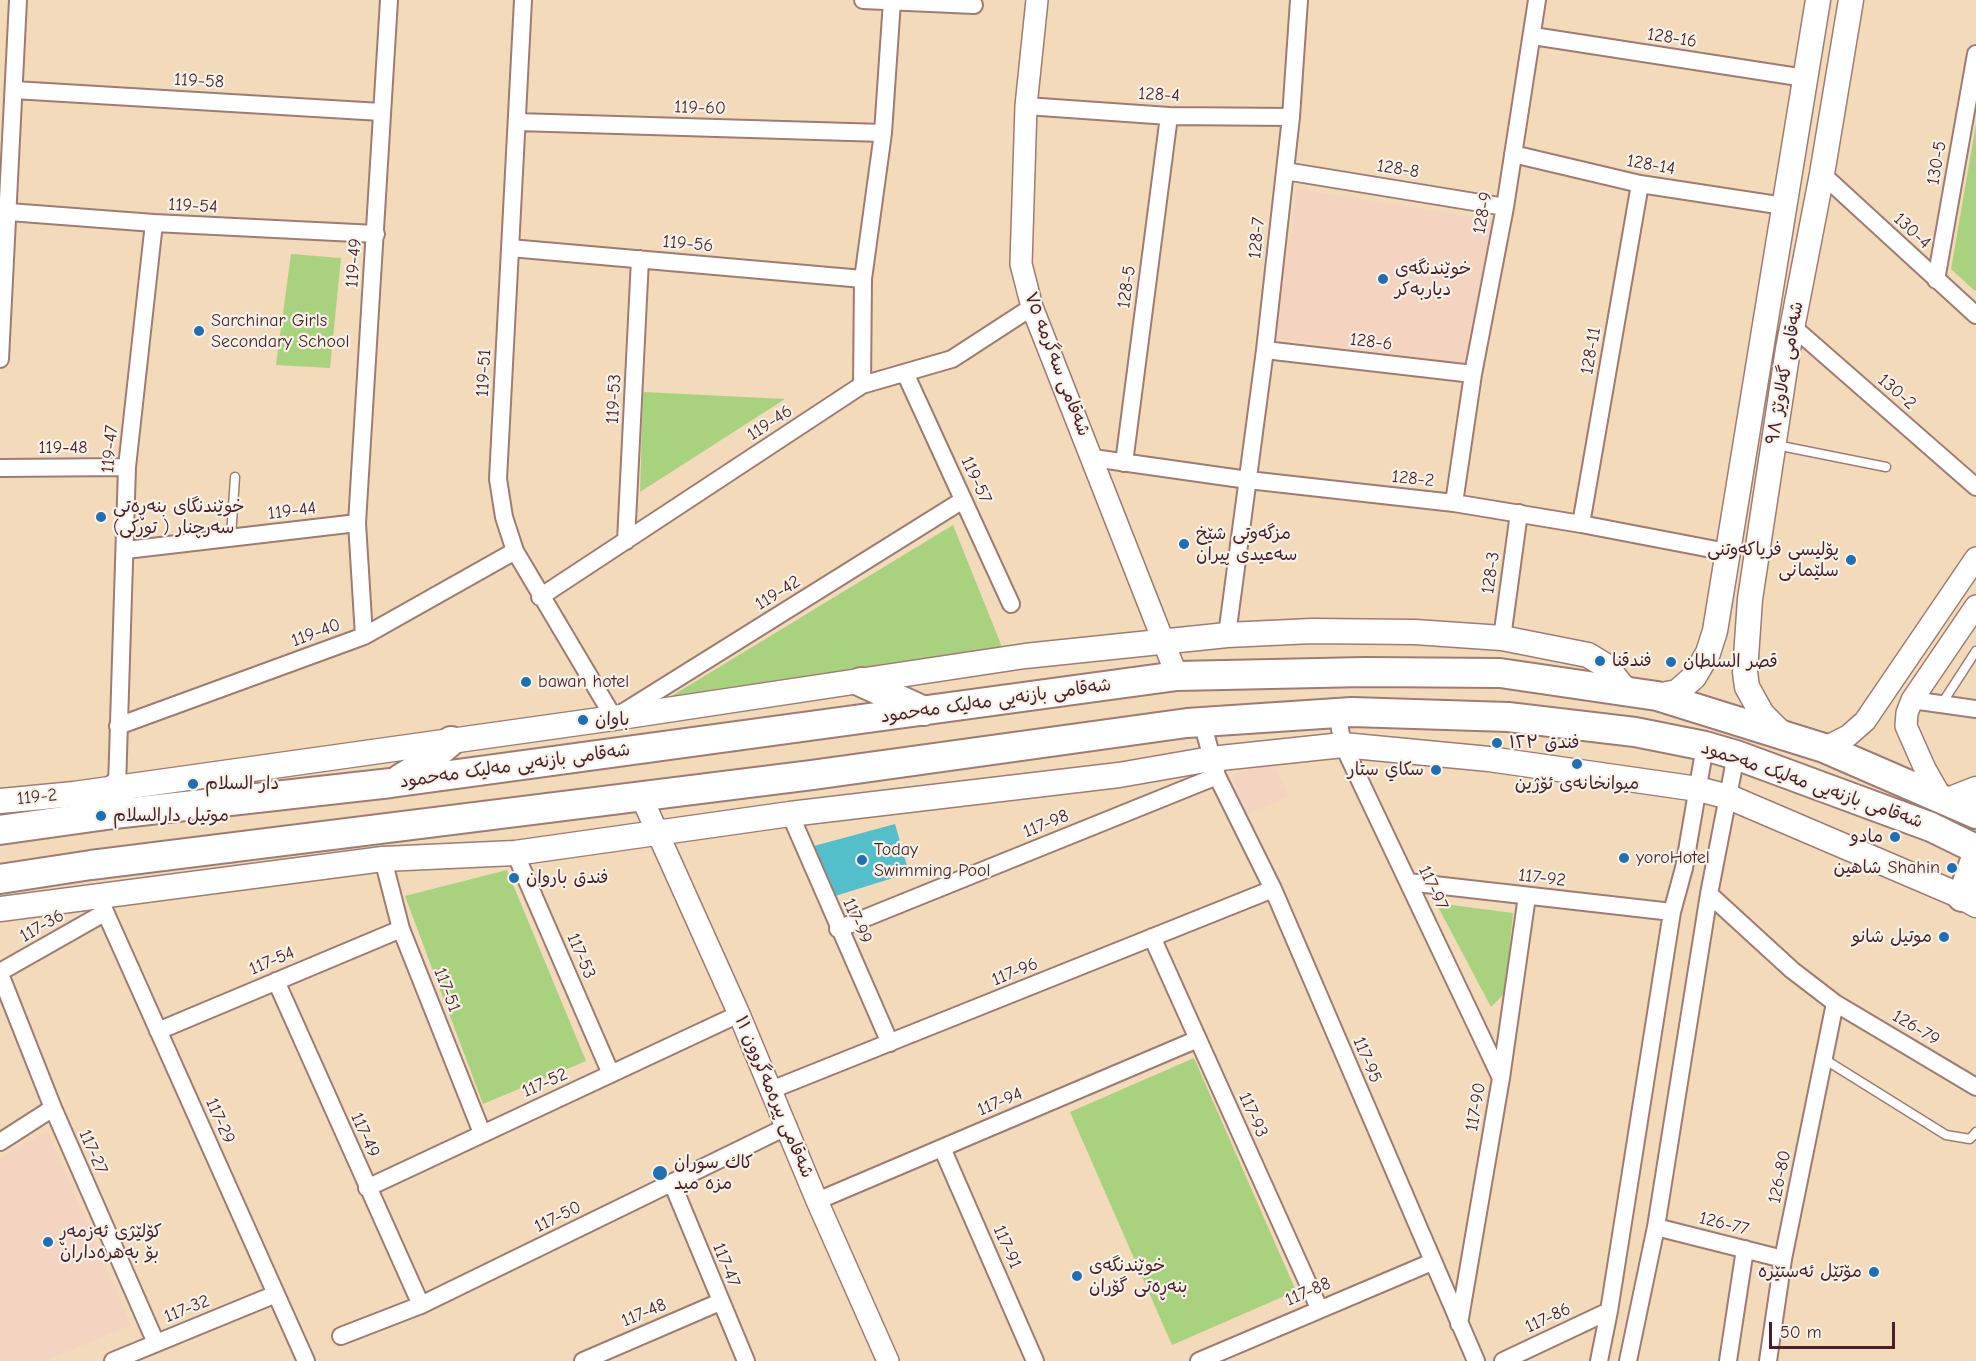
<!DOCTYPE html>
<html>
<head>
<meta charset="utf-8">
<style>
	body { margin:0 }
	#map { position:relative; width:1976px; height:1361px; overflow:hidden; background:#f2daba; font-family:"Comic Neue",sans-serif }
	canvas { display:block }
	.scale { position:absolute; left:1769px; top:1322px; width:126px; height:27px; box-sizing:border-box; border:3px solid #4a1f2b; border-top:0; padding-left:8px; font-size:18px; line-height:21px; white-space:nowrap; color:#4a1f2b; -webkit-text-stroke:4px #f7f3e8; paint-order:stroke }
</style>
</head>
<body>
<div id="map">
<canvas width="1976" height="1361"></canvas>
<div class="scale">50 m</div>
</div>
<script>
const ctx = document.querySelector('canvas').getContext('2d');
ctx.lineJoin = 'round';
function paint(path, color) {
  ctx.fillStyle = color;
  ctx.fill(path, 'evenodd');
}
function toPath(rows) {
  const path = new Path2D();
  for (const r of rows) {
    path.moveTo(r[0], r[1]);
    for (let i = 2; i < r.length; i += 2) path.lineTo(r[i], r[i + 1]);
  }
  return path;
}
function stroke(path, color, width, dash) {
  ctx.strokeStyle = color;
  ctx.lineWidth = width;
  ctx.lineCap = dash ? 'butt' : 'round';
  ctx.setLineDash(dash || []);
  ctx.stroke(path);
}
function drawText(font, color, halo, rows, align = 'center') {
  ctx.font = font + ' "Comic Neue","Playpen Sans Arabic",sans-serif';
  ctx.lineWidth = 4.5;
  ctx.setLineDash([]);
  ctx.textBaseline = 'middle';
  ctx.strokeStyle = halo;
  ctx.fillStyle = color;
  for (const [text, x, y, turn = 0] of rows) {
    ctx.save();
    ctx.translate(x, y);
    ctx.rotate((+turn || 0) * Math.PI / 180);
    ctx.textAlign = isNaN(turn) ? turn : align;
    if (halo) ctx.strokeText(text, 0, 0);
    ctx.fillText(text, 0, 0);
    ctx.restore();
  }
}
paint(toPath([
	[1297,189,1492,220,1468,364,1274,338],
	[1274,764,1289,797,1247,814,1231,775],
	[47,1131,131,1325,45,1361,0,1361,0,1159]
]), '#f5d3c1');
paint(toPath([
	[1976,124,1976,290,1975,291,1951,269],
	[291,254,341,258,330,368,276,365],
	[643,392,785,399,640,492],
	[953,525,1004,652,665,700],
	[507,870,586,1061,483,1104,405,896],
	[1436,903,1513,913,1505,993,1491,1007],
	[1194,1058,1296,1291,1172,1345,1070,1112]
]), '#a8d27d');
paint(toPath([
	[895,824,909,873,832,897,814,846]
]), '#52bfcb');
const service = toPath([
	[1776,445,1886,467],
	[231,537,235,477],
	[1941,705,1976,651],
	[1824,1059,1946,1135,1970,1139,1976,1132]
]);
const minor = toPath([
	[523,0,498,479,504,517,515,551,614,718,963,500],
	[863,0,974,5],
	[1533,36,1805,78],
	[14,90,381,112],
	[1026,106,1169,116,1291,117],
	[517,122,883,133],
	[1513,154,1640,184,1784,206],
	[1285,171,1505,207],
	[1822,174,1976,315],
	[9,212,154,223,376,234],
	[510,248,863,279],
	[1936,280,1976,54],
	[1792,326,1976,487],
	[1265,350,1473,374],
	[0,359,18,0],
	[905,373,1011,604],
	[862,385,863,279,883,133,892,1],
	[1093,458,1248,480,1454,503,1581,524,1727,552],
	[1124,463,1169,116],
	[0,468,127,467],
	[1454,503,1473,374,1505,207,1537,0],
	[1581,524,1640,184],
	[626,541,640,259],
	[126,550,357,523],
	[540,597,862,385,952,359,1032,307],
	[1227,635,1265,350,1291,117,1299,0],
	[364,636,357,523,389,0],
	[1502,638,1519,513],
	[1912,700,1976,709],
	[1337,713,1343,745,1501,1078],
	[1202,722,1217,776,1273,889,1476,1361],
	[118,726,364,636,515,551],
	[117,787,127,467,154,223],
	[790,814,890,1043],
	[515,853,611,1074],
	[383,859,401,929,482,1133],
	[1408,882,1672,912],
	[1709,894,1792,970,1835,1003,1976,1087],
	[99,898,306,1361],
	[838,929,1217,776],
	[1152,937,1319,1308],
	[0,972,104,913],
	[0,974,53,1108,156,1343],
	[276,981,421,1305],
	[158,1031,401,929],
	[771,1090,1273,889],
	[0,1142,53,1108],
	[942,1148,1035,1361],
	[672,1183,746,1361],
	[367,1188,739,1014],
	[817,1201,1198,1039],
	[1656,1227,1783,1259],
	[1459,1324,1501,1078,1527,896],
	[341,1336,421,1305,788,1126],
	[113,1361,276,1294],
	[583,1361,720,1302],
	[1199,1361,1432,1262],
	[1503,1361,1609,1311],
	[1599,1361,1609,1311,1672,912,1684,868,1705,746],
	[1628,1361,1656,1227,1709,894,1736,755],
	[1728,1361,1745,1249],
	[1768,1361,1783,1259,1835,1003]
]);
const tertiary = toPath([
	[1037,0,1026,106,1021,264,1032,307,1177,676],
	[1824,748,1848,736,1865,721,1976,558],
	[641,796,739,1014,817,1201,888,1361],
	[1941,797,1925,769,1906,726,1907,713,1912,700,1976,606]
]);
const secondary = toPath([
	[1657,696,1677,692,1694,677,1708,653,1715,631,1818,0],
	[1784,736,1762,714,1747,687,1745,672,1750,599,1788,349,1822,174,1851,0],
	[1948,800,1976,789],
	[0,801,74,794,614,718,1025,656,1227,635,1312,631,1415,632,1502,638,1588,655,1606,666,1626,691],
	[0,909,383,859,515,853,790,814,1119,775,1211,759,1343,745,1489,759,1698,789,1729,797,1956,894,1976,905]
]);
const trunk = toPath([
	[861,682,924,711],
	[400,779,423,765,451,741],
	[114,814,117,787],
	[0,830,114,814,391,783,1177,676,1365,672,1500,673,1657,696,1824,748,1976,814],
	[0,879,91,865,812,775,1187,723,1352,712,1508,717,1635,732,1705,746,1736,755,1931,827,1976,849],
	[1962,897,1976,857]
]);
stroke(service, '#9e7c72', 11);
stroke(minor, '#9e7c72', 20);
stroke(tertiary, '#9e7c72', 24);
stroke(secondary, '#9e7c72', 27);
stroke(trunk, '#9e7c72', 32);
stroke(service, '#fff', 8);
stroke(minor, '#fff', 16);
stroke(tertiary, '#fff', 21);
stroke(secondary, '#fff', 24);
stroke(trunk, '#fff', 28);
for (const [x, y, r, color] of [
	[1383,279,6,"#1f6fb2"],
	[199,331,6,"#1f6fb2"],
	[101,517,6,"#1f6fb2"],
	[1184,544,6,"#1f6fb2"],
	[1851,560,6,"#1f6fb2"],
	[1600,661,6,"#1f6fb2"],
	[1671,662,6,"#1f6fb2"],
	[526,682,6,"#1f6fb2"],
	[583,720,6,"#1f6fb2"],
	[1497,743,6,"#1f6fb2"],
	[1577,764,6,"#1f6fb2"],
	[1436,770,6,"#1f6fb2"],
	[193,784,6,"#1f6fb2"],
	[101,816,6,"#1f6fb2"],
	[1895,837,6,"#1f6fb2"],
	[1624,858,6,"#1f6fb2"],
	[862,860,6,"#1f6fb2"],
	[1952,868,6,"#1f6fb2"],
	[514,878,6,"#1f6fb2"],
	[1944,937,6,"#1f6fb2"],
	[660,1173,8,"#1f6fb2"],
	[48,1242,6,"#1f6fb2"],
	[1874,1272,6,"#1f6fb2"],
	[1077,1276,6,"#1f6fb2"]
]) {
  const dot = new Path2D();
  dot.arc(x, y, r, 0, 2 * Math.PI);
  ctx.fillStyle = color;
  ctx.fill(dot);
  stroke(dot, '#f7f3e8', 2);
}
drawText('18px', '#4a1f2b', '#f7f3e8', [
	["128-16",1672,38,9],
	["119-58",199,81,3],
	["128-4",1159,95,3],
	["119-60",700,108,2],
	["130-5",1937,163,-80],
	["128-14",1651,165,10],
	["128-8",1398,169,9],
	["119-54",193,206,3],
	["128-9",1483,213,-80],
	["130-4",1912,231,43],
	["128-7",1257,238,-84],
	["119-56",688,244,5],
	["119-49",354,263,-86],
	["128-5",1127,287,-82],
	["128-6",1371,342,7],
	["128-11",1591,351,-80],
	["شەقامی سەگرمە ٧٥",1057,364,69],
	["119-51",484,373,-87],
	["شەقامی گەلاوێژ ٩٨",1785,373,-80],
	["130-2",1897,392,41],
	["119-53",614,399,-87],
	["119-46",770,423,-33],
	["119-48",63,448],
	["119-47",110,449,-85],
	["128-2",1413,479,6],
	["119-57",976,480,65],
	["119-44",292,511,-7],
	["128-3",1491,573,-82],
	["119-42",778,593,-32],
	["119-40",316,633,-20],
	["شەقامی بازنەیی مەلیک مەحمود",996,701,-8],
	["شەقامی بازنەیی مەلیک مەحمود",515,766,-8],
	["شەقامی بازنەیی مەلیک مەحمود",1812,785,19],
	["119-2",37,797,-6],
	["117-98",1046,824,-22],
	["117-92",1542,878,7],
	["117-97",1433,888,65],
	["117-99",857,921,66],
	["117-36",42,926,-30],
	["117-53",581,956,67],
	["117-54",272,961,-23],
	["117-96",1015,972,-22],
	["117-51",447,990,69],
	["126-79",1916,1028,31],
	["117-95",1367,1060,67],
	["117-52",545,1083,-24],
	["شەقامی پیرەمەگروون ١١",774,1097,67],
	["117-94",1000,1102,-23],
	["117-90",1476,1107,-80],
	["117-93",1253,1115,66],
	["117-29",220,1121,66],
	["117-49",365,1135,66],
	["117-27",93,1152,66],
	["126-80",1780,1177,-78],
	["117-50",558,1217,-26],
	["126-77",1724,1224,14],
	["117-91",1007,1247,66],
	["117-47",726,1265,68],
	["117-88",1308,1292,-23],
	["117-32",187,1309,-22],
	["117-48",644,1313,-23],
	["117-86",1548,1318,-25]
]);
drawText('18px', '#4a1f2b', '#f7f3e8', [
	["خوێندنگەی",1395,269],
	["دیاربەکر",1395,290],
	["Sarchinar Girls",211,321],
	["Secondary School",211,342],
	["خوێندنگای بنەڕەتی",113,507],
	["سەرچنار ( تورکی)",113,528],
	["مزگەوتی شێخ",1196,534],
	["سەعیدی پیران",1196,555],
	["پۆلیسی فریاکەوتنی",1839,550,"right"],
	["سلێمانی",1839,571,"right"],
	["فندقنا",1612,661],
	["قصر السلطان",1683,662],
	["bawan hotel",538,682],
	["باوان",595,720],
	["فندق ١٢٣",1509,743],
	["سكاي ستار",1424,770,"right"],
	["دار السلام",205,784],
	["میوانخانەی ئۆژین",1577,784,"center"],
	["موتيل دارالسلام",113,816],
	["مادو",1883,837,"right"],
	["Today",874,850],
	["Swimming Pool",874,871],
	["yoroHotel",1636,858],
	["شاهین Shahin",1940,868,"right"],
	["فندق باروان",526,878],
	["موتيل شانو",1932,937,"right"],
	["كاك سوران",674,1163],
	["مزه ميد",674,1184],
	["کۆلێژی ئەزمەڕ",60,1232],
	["بۆ بەهرەداران",60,1253],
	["خوێندنگەی",1089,1266],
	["بنەڕەتی گۆران",1089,1287],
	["مۆتێل ئەستێرە",1862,1272,"right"]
], 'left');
</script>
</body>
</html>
